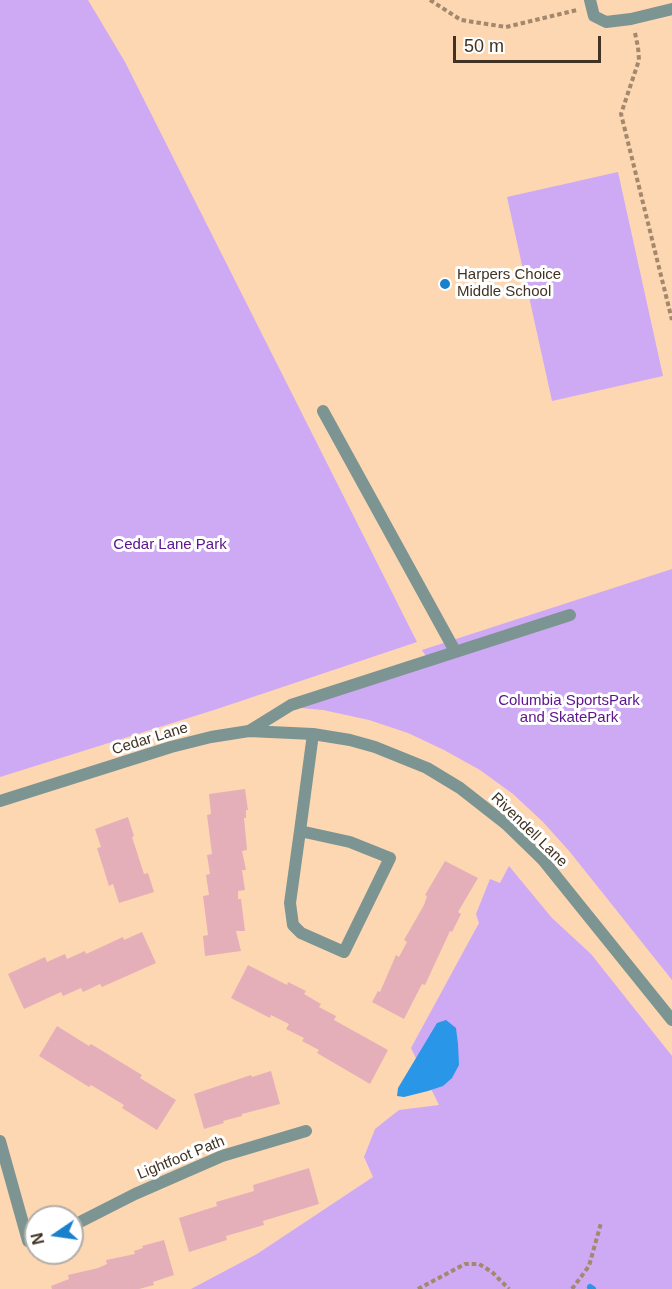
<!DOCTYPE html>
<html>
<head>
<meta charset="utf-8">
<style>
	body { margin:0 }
	#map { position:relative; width:672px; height:1289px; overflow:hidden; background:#fdd7b2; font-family:Arial,sans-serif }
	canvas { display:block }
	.north { position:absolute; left:24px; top:1205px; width:60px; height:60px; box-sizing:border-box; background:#fff; border:2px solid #b3ada7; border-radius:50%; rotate:257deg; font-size:16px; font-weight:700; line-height:24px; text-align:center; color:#413223 }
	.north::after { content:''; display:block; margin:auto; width:21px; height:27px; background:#1981cc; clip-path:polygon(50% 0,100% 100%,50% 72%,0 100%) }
	.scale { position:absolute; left:453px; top:36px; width:148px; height:27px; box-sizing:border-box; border:3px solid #413223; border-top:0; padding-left:8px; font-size:18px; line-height:21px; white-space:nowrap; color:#413223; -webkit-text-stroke:4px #fff; paint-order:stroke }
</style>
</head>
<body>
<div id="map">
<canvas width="672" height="1289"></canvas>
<div class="north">N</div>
<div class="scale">50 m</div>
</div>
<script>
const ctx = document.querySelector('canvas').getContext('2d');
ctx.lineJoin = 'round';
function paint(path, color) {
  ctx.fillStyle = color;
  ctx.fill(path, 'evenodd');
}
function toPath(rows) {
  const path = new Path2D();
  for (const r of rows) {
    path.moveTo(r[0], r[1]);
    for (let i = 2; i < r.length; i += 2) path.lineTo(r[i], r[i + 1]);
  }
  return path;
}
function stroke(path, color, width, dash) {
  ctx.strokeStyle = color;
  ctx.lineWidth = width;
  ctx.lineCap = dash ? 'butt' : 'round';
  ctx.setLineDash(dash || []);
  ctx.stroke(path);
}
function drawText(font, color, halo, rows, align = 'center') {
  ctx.font = font + ' Arial,sans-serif';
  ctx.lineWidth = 6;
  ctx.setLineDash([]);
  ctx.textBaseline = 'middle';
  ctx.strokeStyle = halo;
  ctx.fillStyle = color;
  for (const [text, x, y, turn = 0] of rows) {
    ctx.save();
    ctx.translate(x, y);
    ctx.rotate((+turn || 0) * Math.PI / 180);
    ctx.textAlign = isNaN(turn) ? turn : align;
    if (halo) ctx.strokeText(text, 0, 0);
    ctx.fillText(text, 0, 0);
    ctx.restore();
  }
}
paint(toPath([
	[0,0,88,0,125,62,417,642,214,710,0,777],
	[618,172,663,376,552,401,507,197],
	[672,569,672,980,570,852,543,822,513,794,480,770,444,750,408,733,369,720,323,710,290,707,429,661,422,650],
	[509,866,552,918,591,954,672,1056,672,1289,191,1289,257,1254,373,1177,364,1157,375,1129,399,1110,439,1105,411,1048,479,923,476,914,490,879,500,883]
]), '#cea9f4');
paint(toPath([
	[446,1020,456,1028,458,1044,459,1065,452,1078,443,1086,428,1091,404,1097,397,1096,398,1088,437,1023]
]), '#2a96e8');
stroke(toPath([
	[590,1287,593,1289]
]), '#2a96e8', 6);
paint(toPath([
	[245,789,248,810,246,810,246,818,244,818,247,850,242,851,246,870,242,870,245,890,238,891,238,899,241,899,245,931,236,931,241,951,205,956,203,936,208,935,203,896,209,895,206,875,210,874,207,855,212,854,207,815,211,814,209,794],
	[128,817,134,836,132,837,144,874,148,873,154,892,119,903,113,884,109,886,97,848,101,847,95,829],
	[445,861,478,878,458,912,461,914,452,932,450,931,425,985,422,984,404,1019,372,1002,378,991,380,992,396,955,399,957,407,942,404,940,424,905,427,896,425,895],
	[142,932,156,963,102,987,100,984,83,992,81,988,63,996,61,992,24,1009,8,974,45,957,47,962,65,954,67,959,85,951,86,954,123,937,124,940],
	[248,965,287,985,288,982,306,991,304,994,321,1004,319,1007,336,1016,334,1020,388,1050,370,1084,317,1053,319,1050,302,1041,304,1038,286,1029,289,1024,271,1015,270,1018,231,998],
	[57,1026,89,1046,91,1044,142,1075,140,1078,176,1100,157,1130,122,1108,124,1105,91,1085,89,1087,39,1056],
	[271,1071,280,1104,242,1114,242,1116,223,1121,224,1123,204,1129,194,1094,251,1075,252,1077],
	[309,1168,319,1204,263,1221,264,1225,226,1236,227,1240,189,1252,179,1218,217,1206,216,1202,254,1191,253,1185],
	[164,1240,174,1275,153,1282,154,1285,139,1289,52,1289,51,1286,69,1279,68,1275,98,1268,107,1264,106,1260,135,1254,134,1251,143,1248,142,1246]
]), '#e5afb9');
stroke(toPath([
	[430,0,461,20,506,27,577,10],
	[635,33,638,47,639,60,621,114,672,320],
	[418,1289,465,1264,479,1264,492,1272,509,1289],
	[572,1289,589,1266,601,1223]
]), '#a3886d', 4, [4.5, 3]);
stroke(toPath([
	[590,0,594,16,606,22,631,19,672,9],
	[323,411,455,651],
	[249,731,291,705,570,615]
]), '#7c9592', 12);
stroke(toPath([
	[0,801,171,747,211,737,249,731,313,734,350,740,375,747,427,768,460,788,506,824,543,860,672,1020],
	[300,831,290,903,293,925,301,933,344,952,390,858,350,842,300,831,313,734],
	[0,1141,28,1241,36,1239],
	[72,1226,135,1194,222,1156,306,1131]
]), '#7c9592', 12);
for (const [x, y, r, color] of [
	[445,284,6,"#1981cc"]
]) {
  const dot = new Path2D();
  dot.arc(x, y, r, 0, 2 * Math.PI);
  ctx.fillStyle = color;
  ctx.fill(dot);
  stroke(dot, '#fff', 2);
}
drawText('15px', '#413223', '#fff', [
	["Harpers Choice",457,275],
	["Middle School",457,292]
], 'left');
drawText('15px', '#601590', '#fff', [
	["Cedar Lane Park",170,545],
	["Columbia SportsPark",569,701],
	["and SkatePark",569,718]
]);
drawText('15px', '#413223', '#fff', [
	["Cedar Lane",150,739,-17],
	["Rivendell Lane",529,830,44],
	["Lightfoot Path",181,1158,-22]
]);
</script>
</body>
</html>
